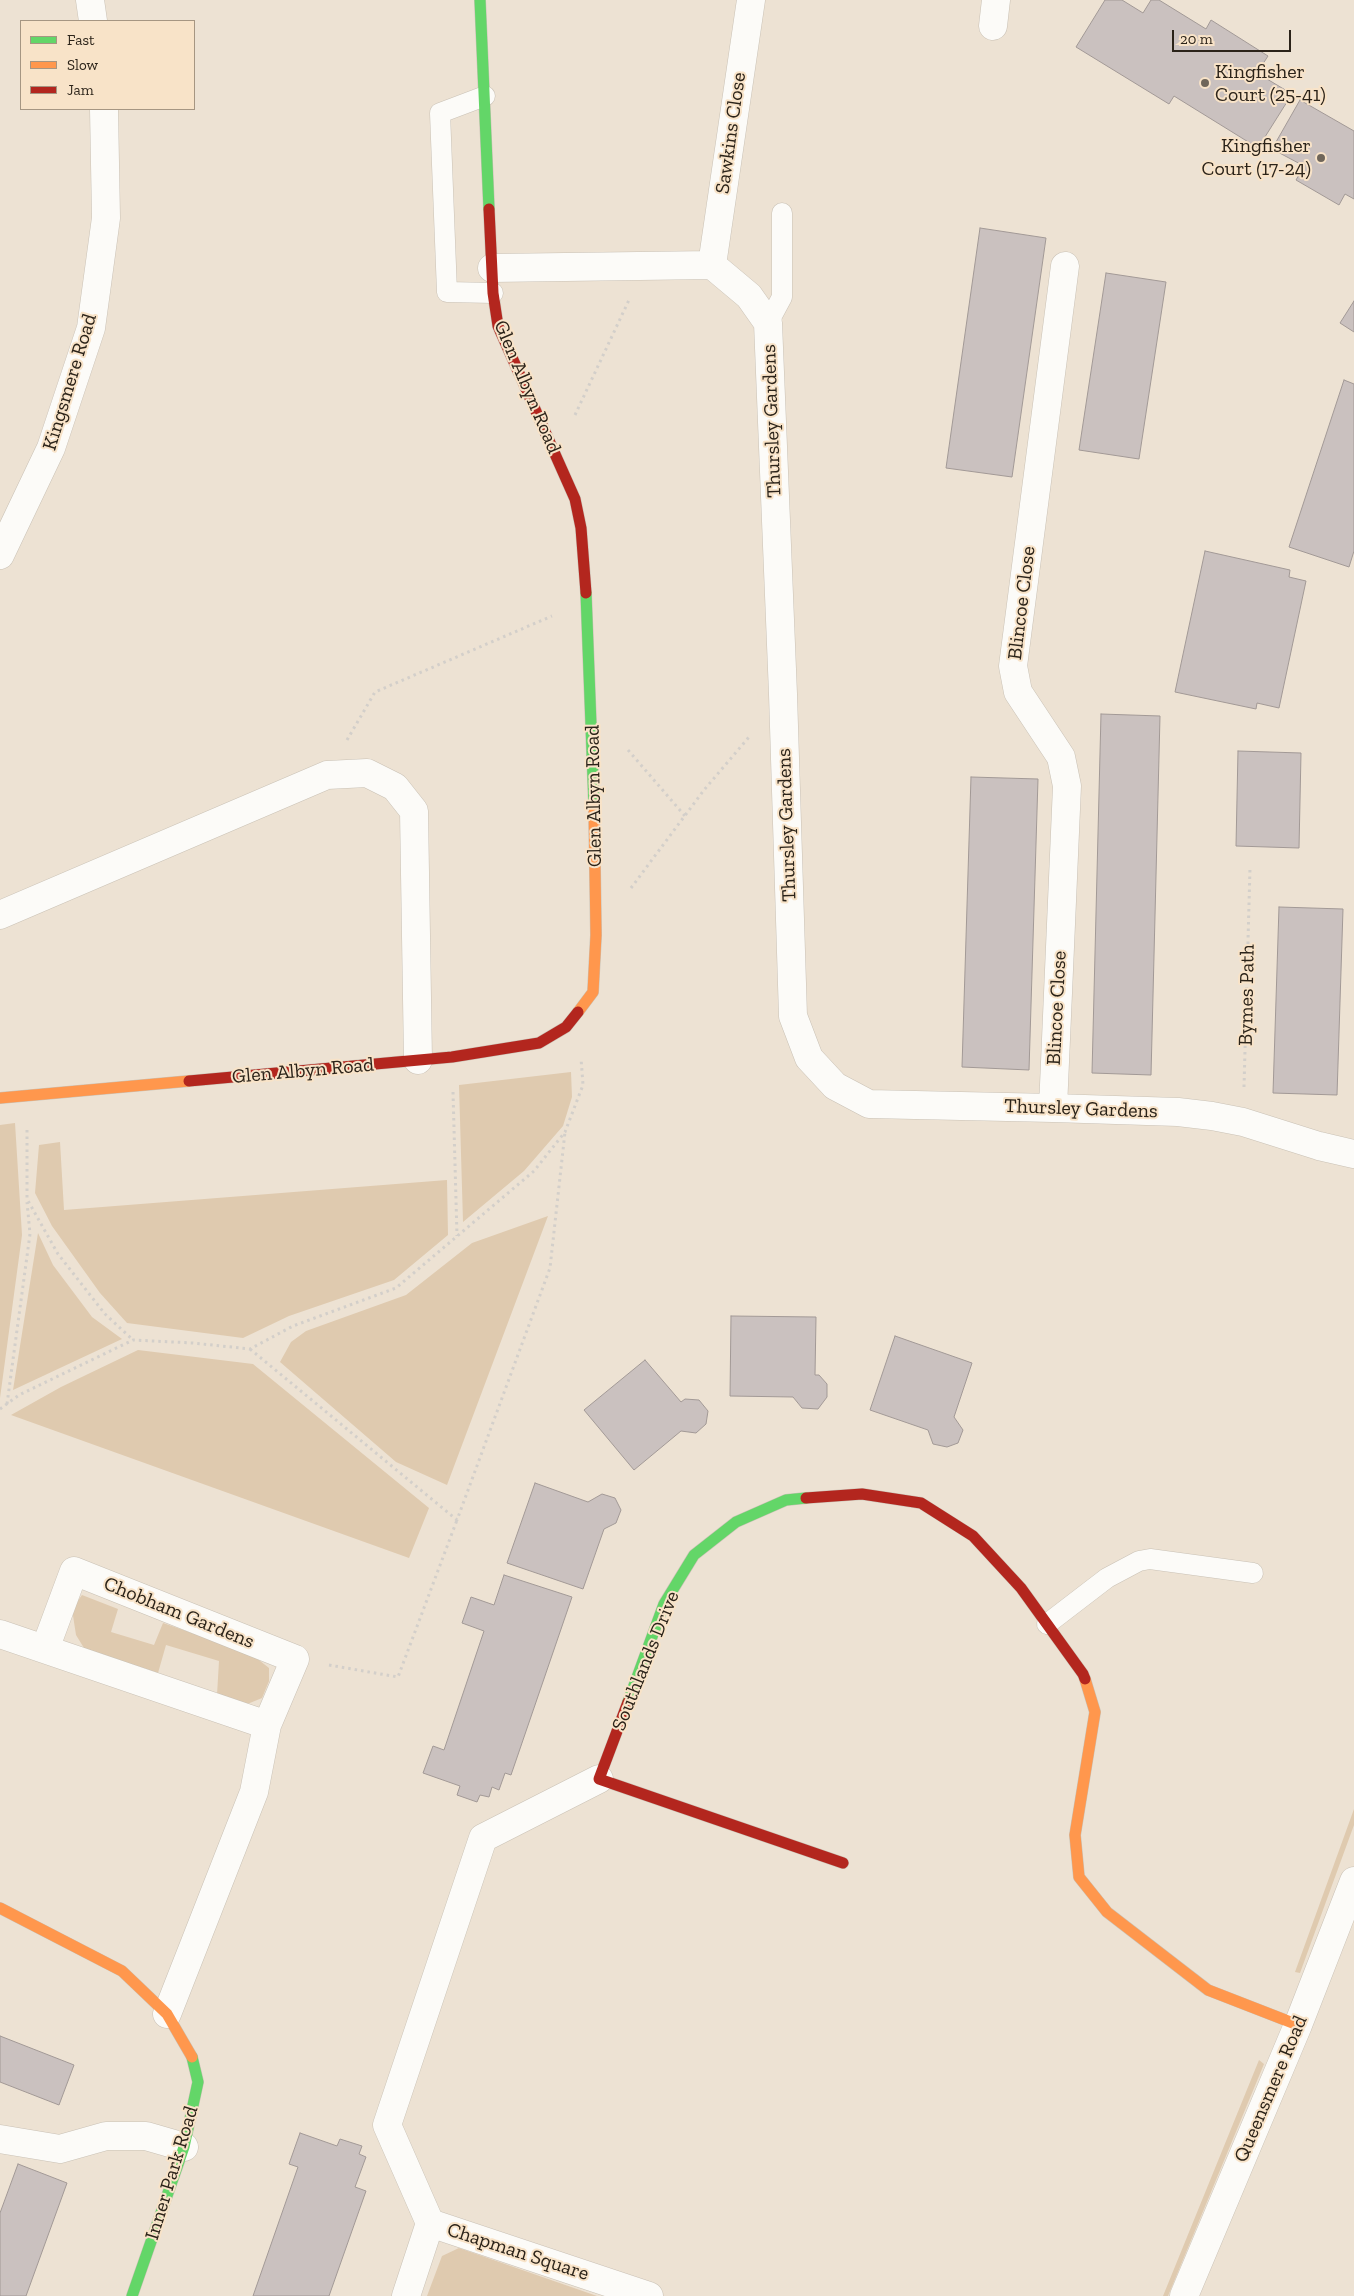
<!DOCTYPE html>
<html>
<head>
<meta charset="utf-8">
<style>
	body { margin:0 }
	#map { position:relative; width:1354px; height:2296px; overflow:hidden; background:#ede2d3; font-family:"Zilla Slab",serif }
	canvas { display:block }
	.legend { position:absolute; left:20px; top:20px; width:175px; height:90px; box-sizing:border-box; background:#f8e3c8; border:1px solid #a69682; margin:0; padding:6px 9px; list-style:none; font-size:15px; color:#2b2319 }
	.legend li { display:flex; align-items:center; gap:10px; height:25px }
	.legend b { width:25px; border:1px solid #a69682 }
	.scale { position:absolute; left:1172px; top:30px; width:119px; height:22px; box-sizing:border-box; border:2px solid #2b2319; border-top:0; padding-left:6px; font-size:15px; line-height:18px; white-space:nowrap; color:#2b2319; -webkit-text-stroke:4px #f8e3c8; paint-order:stroke }
</style>
</head>
<body>
<div id="map">
<canvas width="1354" height="2296"></canvas>
<ul class="legend">
<li><b style="height:6px;background:#63d668"></b>Fast</li>
<li><b style="height:6px;background:#ff974d"></b>Slow</li>
<li><b style="height:6px;background:#b3261e"></b>Jam</li>
</ul>
<div class="scale">20 m</div>
</div>
<script>
const ctx = document.querySelector('canvas').getContext('2d');
ctx.lineJoin = 'round';
function paint(path, color) {
  ctx.fillStyle = color;
  ctx.fill(path, 'evenodd');
}
function toPath(rows) {
  const path = new Path2D();
  for (const r of rows) {
    path.moveTo(r[0], r[1]);
    for (let i = 2; i < r.length; i += 2) path.lineTo(r[i], r[i + 1]);
  }
  return path;
}
function stroke(path, color, width, dash) {
  ctx.strokeStyle = color;
  ctx.lineWidth = width;
  ctx.lineCap = dash ? 'butt' : 'round';
  ctx.setLineDash(dash || []);
  ctx.stroke(path);
}
function drawText(font, color, halo, rows, align = 'center') {
  ctx.font = font + ' "Zilla Slab",serif';
  ctx.lineWidth = 4;
  ctx.setLineDash([]);
  ctx.textBaseline = 'middle';
  ctx.strokeStyle = halo;
  ctx.fillStyle = color;
  for (const [text, x, y, turn = 0] of rows) {
    ctx.save();
    ctx.translate(x, y);
    ctx.rotate((+turn || 0) * Math.PI / 180);
    ctx.textAlign = isNaN(turn) ? turn : align;
    if (halo) ctx.strokeText(text, 0, 0);
    ctx.fillText(text, 0, 0);
    ctx.restore();
  }
}
paint(toPath([
	[571,1072,572,1097,563,1126,524,1171,463,1222,459,1085],
	[15,1123,22,1235,0,1398,0,1125],
	[60,1142,64,1210,447,1180,448,1235,394,1280,289,1316,243,1338,127,1323,100,1293,52,1226,35,1193,39,1145],
	[548,1216,447,1485,396,1462,280,1362,291,1342,306,1331,406,1295,472,1243],
	[38,1233,53,1265,92,1317,122,1339,13,1390],
	[138,1350,253,1364,429,1508,409,1558,11,1415,61,1387],
	[82,1595,118,1609,111,1632,154,1645,163,1623,250,1653,269,1668,269,1681,262,1698,245,1705,217,1695,219,1661,166,1645,158,1673,84,1648,76,1635,72,1609],
	[1354,1809,1354,1825,1300,1973,1295,1972],
	[1259,2060,1264,2064,1168,2296,1163,2296],
	[459,2248,597,2296,427,2296,442,2256]
]), '#dfcaaf');
const building = toPath([
	[1105,0,1122,0,1143,13,1151,0,1159,0,1206,29,1211,20,1268,56,1257,73,1292,94,1258,148,1174,96,1169,104,1076,47,1105,0],
	[1300,100,1354,131,1354,199,1345,194,1339,205,1296,180,1304,166,1272,149,1300,100],
	[980,228,1046,238,1012,477,946,468,980,228],
	[1106,273,1166,282,1139,459,1079,450,1106,273],
	[1354,301,1354,332,1340,323,1354,301],
	[1344,380,1354,384,1354,551,1349,567,1289,547,1344,380],
	[1205,551,1290,570,1289,577,1306,581,1279,708,1257,703,1256,709,1175,692,1205,551],
	[1101,714,1160,716,1151,1075,1092,1073,1101,714],
	[1238,751,1301,753,1299,848,1236,846,1238,751],
	[971,777,1038,779,1029,1070,962,1067,971,777],
	[1279,907,1343,909,1337,1095,1273,1093,1279,907],
	[731,1316,816,1317,815,1375,819,1375,827,1384,827,1397,818,1409,802,1408,793,1397,730,1396,731,1316],
	[895,1336,972,1363,954,1417,963,1430,958,1443,947,1447,933,1444,928,1430,870,1410,895,1336],
	[645,1360,681,1402,685,1399,699,1400,708,1411,706,1424,696,1433,681,1431,634,1470,584,1410,645,1360],
	[535,1483,588,1502,602,1494,615,1498,621,1510,616,1523,604,1529,583,1589,507,1563,535,1483],
	[504,1575,572,1597,511,1775,505,1773,499,1790,492,1787,489,1797,480,1795,477,1802,457,1795,460,1786,423,1773,433,1746,444,1750,484,1631,462,1623,471,1597,494,1605,504,1575],
	[0,2036,74,2065,59,2105,0,2082,0,2036],
	[300,2133,337,2146,340,2139,362,2146,359,2154,366,2157,355,2187,366,2191,329,2296,253,2296,298,2167,289,2164,300,2133],
	[18,2164,67,2183,26,2296,0,2296,0,2213,18,2164]
]);
paint(building, '#cac1bf');
stroke(building, '#a29996', 1);
const lane = toPath([
	[485,96,440,113,447,292,493,293],
	[768,323,782,297,782,213],
	[1047,1624,1107,1578,1139,1561,1150,1559,1253,1573]
]);
const street = toPath([
	[90,0,93,21],
	[993,26,996,0],
	[712,265,751,0],
	[492,268,712,265,749,296,768,323,783,694,793,1016,809,1058,835,1086,869,1104,1053,1108,1178,1112,1212,1116,1243,1122,1319,1146,1354,1154],
	[0,555,51,448,91,328,106,218,104,109],
	[0,915,327,775,367,773,395,787,414,811,418,1060],
	[1053,1108,1067,786,1061,757,1018,692,1013,666,1065,266],
	[0,1634,267,1725,295,1659,74,1571,45,1649],
	[167,2014,254,1792,267,1725],
	[0,2139,60,2149,106,2136,146,2136,184,2147],
	[430,2223,387,2125,483,1838,599,1779],
	[430,2223,649,2296],
	[406,2296,430,2223],
	[1184,2296,1298,2025,1354,1881]
]);
const fast = toPath([
	[480,0,489,209],
	[586,593,594,805],
	[628,1702,664,1604,694,1555,736,1522,786,1500,806,1498],
	[132,2296,184,2147,198,2082,192,2057]
]);
const slow = toPath([
	[578,1012,593,992,596,935,594,805],
	[0,1098,189,1081],
	[1085,1679,1095,1712,1075,1835,1079,1877,1107,1912,1208,1990,1298,2025],
	[0,1908,122,1971,167,2014,192,2057]
]);
const jam = toPath([
	[489,209,493,293,498,326,575,499,581,528,586,593],
	[189,1081,452,1057,539,1043,566,1027,578,1012],
	[806,1498,862,1494,921,1503,973,1536,1021,1588,1083,1674,1085,1679],
	[628,1702,599,1779,843,1863]
]);
stroke(lane, '#c9c1b5', 21);
stroke(street, '#c9c1b5', 29);
stroke(fast, '#c9c1b5', 12);
stroke(slow, '#c9c1b5', 12);
stroke(jam, '#c9c1b5', 12);
stroke(toPath([
	[575,415,629,300],
	[347,740,375,692,552,616],
	[628,750,685,816],
	[631,888,704,790,749,737],
	[1244,1087,1250,868],
	[453,1092,457,1236],
	[27,1130,27,1199,58,1254,105,1314,133,1340],
	[250,1349,457,1520,550,1268,565,1132],
	[7,1404,30,1234,27,1202],
	[0,1409,19,1395,133,1340,193,1343,250,1349,293,1326,396,1288,534,1171,565,1132,583,1085,581,1058],
	[329,1665,398,1677,457,1520]
]), '#d3cfca', 3, [2.5, 4]);
stroke(lane, '#fcfbf8', 20);
stroke(street, '#fcfbf8', 28);
stroke(fast, '#63d668', 11);
stroke(slow, '#ff974d', 11);
stroke(jam, '#b3261e', 11);
for (const [x, y, r, color] of [
	[1205,83,5,"#6f665a"],
	[1321,158,5,"#6f665a"]
]) {
  const dot = new Path2D();
  dot.arc(x, y, r, 0, 2 * Math.PI);
  ctx.fillStyle = color;
  ctx.fill(dot);
  stroke(dot, '#f8e3c8', 2);
}
drawText('20px', '#2b2319', '#f8e3c8', [
	["Kingfisher",1215,72],
	["Court (25-41)",1215,95],
	["Kingfisher",1311,146,"right"],
	["Court (17-24)",1311,169,"right"]
], 'left');
drawText('20px', '#2b2319', '#f8e3c8', [
	["Sawkins Close",731,133,-82],
	["Kingsmere Road",70,382,-73],
	["Glen Albyn Road",527,387,67],
	["Thursley Gardens",772,421,-92],
	["Blincoe Close",1022,603,-83],
	["Glen Albyn Road",594,796,-91],
	["Thursley Gardens",787,825,-92],
	["Bymes Path",1247,995,-89],
	["Blincoe Close",1057,1008,-87],
	["Glen Albyn Road",303,1071,-5],
	["Thursley Gardens",1081,1109,2],
	["Chobham Gardens",179,1613,22],
	["Southlands Drive",646,1661,-68],
	["Queensmere Road",1271,2089,-67],
	["Inner Park Road",172,2173,-73],
	["Chapman Square",518,2252,18]
]);
</script>
</body>
</html>
